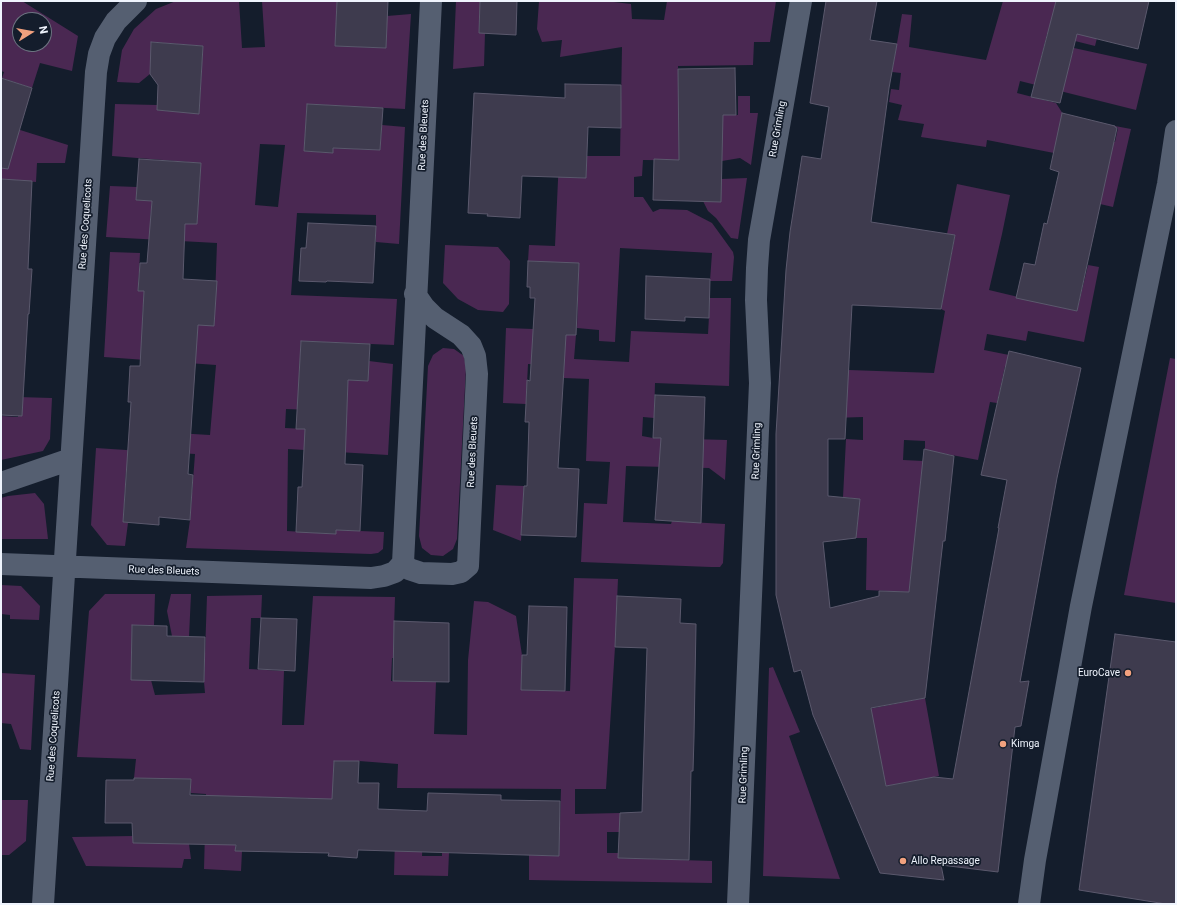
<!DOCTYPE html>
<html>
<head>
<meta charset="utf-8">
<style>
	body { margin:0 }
	#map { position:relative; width:1177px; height:905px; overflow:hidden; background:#141d2c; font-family:Roboto,sans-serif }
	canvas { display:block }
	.frame { position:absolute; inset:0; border:2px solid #eff4fd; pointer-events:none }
	.north { position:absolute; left:12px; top:12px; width:40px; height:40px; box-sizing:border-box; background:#141d2c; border:1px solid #6c7380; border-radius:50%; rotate:79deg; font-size:11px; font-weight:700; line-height:16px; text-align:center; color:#eff4fd }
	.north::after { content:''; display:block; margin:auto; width:14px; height:18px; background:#f2a17e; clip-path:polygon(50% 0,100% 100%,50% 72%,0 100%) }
</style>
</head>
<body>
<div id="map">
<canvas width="1177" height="905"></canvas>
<div class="frame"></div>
<div class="north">N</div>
</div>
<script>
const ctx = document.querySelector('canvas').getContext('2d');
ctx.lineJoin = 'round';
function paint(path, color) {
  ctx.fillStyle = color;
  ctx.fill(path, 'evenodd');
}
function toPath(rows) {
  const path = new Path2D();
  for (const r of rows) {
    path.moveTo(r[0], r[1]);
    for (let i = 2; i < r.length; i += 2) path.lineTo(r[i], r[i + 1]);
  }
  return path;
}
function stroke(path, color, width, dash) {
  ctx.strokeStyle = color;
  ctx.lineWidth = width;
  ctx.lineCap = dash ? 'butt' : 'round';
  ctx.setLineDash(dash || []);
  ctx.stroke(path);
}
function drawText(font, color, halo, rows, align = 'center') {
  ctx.font = font + ' Roboto,sans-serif';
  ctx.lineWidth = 3.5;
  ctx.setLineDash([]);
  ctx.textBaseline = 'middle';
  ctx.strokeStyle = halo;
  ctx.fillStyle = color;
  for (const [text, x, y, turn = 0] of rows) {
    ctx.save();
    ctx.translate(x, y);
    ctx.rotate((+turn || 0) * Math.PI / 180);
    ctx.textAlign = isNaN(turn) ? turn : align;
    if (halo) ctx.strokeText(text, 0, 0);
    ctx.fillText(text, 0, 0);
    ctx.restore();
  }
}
paint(toPath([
	[1,1,22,1,78,36,72,71,40,63,32,88,2,78,4,72,1,71],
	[20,20,44,20,44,44,20,44],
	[176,1,239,1,242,48,265,47,262,1,337,1,335,46,386,48,387,16,411,14,405,109,307,104,304,151,333,153,333,148,380,150,382,125,405,127,399,244,376,242,376,215,297,213,291,295,397,299,394,345,301,341,299,378,312,410,286,409,285,428,346,431,348,380,368,381,369,361,393,364,388,455,288,449,287,531,336,534,336,530,384,532,383,549,378,553,371,554,186,548,190,520,195,454,179,453,177,474,126,470,123,522,128,523,125,546,107,545,91,525,96,448,141,451,142,431,210,435,216,365,104,357,110,252,140,253,138,291,144,291,142,322,214,325,217,243,106,237,110,186,137,187,136,200,152,201,150,221,197,224,201,163,112,156,115,104,157,105,157,110,199,113,203,46,152,42,150,74,139,83,117,82,122,50,134,29,156,9],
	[260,144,285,145,278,207,255,205],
	[456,1,480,1,479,33,485,33,484,66,453,69],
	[539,1,605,1,631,4,632,19,664,20,667,1,776,1,770,42,754,42,753,65,678,66,679,113,738,115,738,96,750,96,750,113,758,113,751,165,740,158,722,161,643,160,642,176,634,177,634,197,643,197,653,212,660,209,687,210,712,223,733,252,734,257,732,281,710,281,712,253,620,248,615,342,599,341,599,330,577,328,579,264,528,261,529,245,555,246,559,158,564,177,586,178,587,156,620,156,622,47,560,57,562,40,542,42,537,29],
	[1003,1,1106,2,1095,46,1047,34,1040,62,1068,69,1074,48,1147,64,1136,110,1020,81,1017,93,1056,103,1070,125,1054,153,987,140,986,147,921,137,924,124,898,120,902,105,889,102,891,89,899,90,901,73,892,72,902,14,912,15,909,47,986,60],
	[1,124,68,145,65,163,37,163,36,182,1,179],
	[1115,126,1131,129,1113,207,1100,204,1111,142,1115,142,1118,128,1115,127],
	[747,178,738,239,731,238,716,218,708,211,703,201,721,179],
	[957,184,1010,195,1002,234,989,290,1077,311,1088,265,1099,267,1084,342,1028,331,1026,341,987,334,984,350,1009,355,1007,366,1005,366,997,403,990,402,978,460,925,450,925,441,904,440,903,460,923,461,909,592,866,590,867,538,856,538,860,499,843,497,846,439,863,440,863,417,832,418,849,370,934,373,945,311,941,309,955,236,947,234],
	[445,245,498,247,510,261,509,304,503,312,478,310,458,299,443,283],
	[710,298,731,298,729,386,655,383,654,418,643,417,642,436,653,438,727,440,725,480,709,468,626,466,623,522,671,524,672,521,725,524,723,563,720,567,711,567,581,562,584,503,607,504,610,462,586,461,589,379,564,378,564,366,528,364,526,404,503,403,506,328,533,329,533,333,576,335,574,359,629,362,631,331,708,334],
	[443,348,454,349,464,356,466,368,457,539,453,549,443,556,431,555,422,548,419,536,428,366,433,355],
	[1170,358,1176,359,1176,603,1124,595],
	[18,397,52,398,50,439,43,451,1,460,1,416,18,417],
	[496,485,524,486,521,541,493,530],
	[35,493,44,504,48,539,1,539,1,498,8,496],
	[574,578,618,579,615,647,606,789,575,789,575,814,620,813,620,832,607,832,607,853,620,853,618,858,712,861,712,883,529,880,529,855,559,856,561,789,397,788,398,764,359,761,334,761,331,841,306,840,308,798,237,797,235,851,242,851,241,871,204,869,206,794,191,793,191,779,134,778,136,759,77,757,89,611,105,594,155,594,154,625,132,625,131,680,151,680,155,695,205,693,204,682,207,596,262,595,261,618,251,618,249,669,284,671,282,725,304,725,313,596,395,597,393,658,392,658,391,681,436,682,434,734,467,735,468,660,474,601,488,602,516,616,522,655,521,690,570,691],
	[1,585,21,586,40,606,39,620,10,619,10,615,1,614],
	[171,594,191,594,189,637,172,636,167,611],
	[1,666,2,666,2,673,35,675,31,750,20,749,11,724,1,723],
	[773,667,800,732,789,736,840,879,763,876,769,668],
	[925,698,939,776,886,786,869,709],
	[1,800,28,800,26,841,9,855,1,855],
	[133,836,133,843,189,844,191,859,184,859,182,868,86,866,72,837],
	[395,837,423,837,422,856,442,856,442,853,449,853,448,876,394,875]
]), '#4a2852');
const building = toPath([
	[337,1,388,1,386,48,335,46,337,1],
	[480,1,517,1,516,35,479,33,480,1],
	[826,1,877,1,870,40,897,44,889,88,871,222,955,235,941,309,852,305,845,439,828,439,828,496,860,499,856,538,823,542,830,608,879,596,879,591,909,592,924,449,954,456,945,541,943,541,925,698,871,708,886,786,934,777,953,779,999,528,998,528,1007,480,981,475,1009,351,1081,368,1057,478,1020,682,1029,681,1021,726,1015,727,998,872,941,865,944,880,880,873,813,715,801,670,794,672,776,595,776,434,786,270,790,232,802,156,821,159,829,107,810,103,826,1],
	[1056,1,1149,1,1138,49,1077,34,1060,103,1031,97,1056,1],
	[151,42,203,46,199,114,157,110,158,85,150,74,151,42],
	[735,68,736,115,723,115,721,202,653,200,654,159,679,160,678,69,735,68],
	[1,78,32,88,8,169,1,168,1,78],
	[565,84,621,85,621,128,588,127,586,178,522,176,520,218,487,216,488,214,468,213,474,93,565,98,565,84],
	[307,104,383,108,380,150,333,148,333,153,304,151,307,104],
	[1062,113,1115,126,1115,127,1117,128,1077,311,1016,298,1024,263,1035,265,1044,223,1047,224,1059,172,1050,169,1062,113],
	[139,159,201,163,197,224,185,224,183,279,217,281,214,326,198,325,188,474,193,475,190,520,159,517,159,525,123,522,131,402,128,402,130,366,140,366,144,291,138,291,140,263,147,263,152,201,136,200,139,159],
	[1,179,32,181,28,269,32,269,29,314,28,314,22,416,1,415,1,179],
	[308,223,376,226,373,283,327,281,326,282,299,281,301,248,306,248,308,223],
	[528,261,579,263,576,335,566,335,558,468,579,469,576,537,521,535,524,486,527,486,529,422,525,422,526,404,527,380,530,381,535,298,530,298,530,287,527,287,528,261],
	[646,276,710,279,709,318,685,317,685,321,645,319,646,276],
	[301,341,370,344,368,381,348,380,345,464,363,465,360,531,336,530,336,534,296,532,298,487,302,487,305,429,296,429,301,341],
	[655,395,705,397,701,523,655,520,661,438,653,438,655,395],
	[617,596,681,599,680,623,696,624,694,737,693,771,691,771,689,860,618,858,620,813,642,812,647,648,615,647,617,596],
	[529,606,567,607,565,691,521,690,522,655,527,655,529,606],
	[261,618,297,619,295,671,258,669,261,618],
	[394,621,449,623,449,682,393,681,394,621],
	[132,625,167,626,167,636,205,637,204,682,131,680,132,625],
	[1115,634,1176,642,1176,904,1166,904,1079,890,1115,634],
	[334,761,359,761,358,783,379,783,378,809,427,811,428,793,501,795,501,800,560,801,559,856,358,850,357,858,328,856,329,853,235,851,236,845,133,843,132,823,105,823,106,780,134,780,134,778,191,779,190,795,332,799,334,761]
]);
paint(building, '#3e3b4e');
stroke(building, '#5b596d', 1);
stroke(toPath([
	[1,483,71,459],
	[403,563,409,569,421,573,452,574,461,572,468,566,477,374,475,356,471,346,461,335,435,318,424,307,415,294],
	[1,564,371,578,384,576,395,572,403,563,431,1],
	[43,904,96,72,99,54,105,38,116,21,136,1],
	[738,904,760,383,756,300,757,268,759,240,801,1]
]), '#555f71', 22);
stroke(toPath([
	[1029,904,1035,860,1081,606,1168,184,1176,131]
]), '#555f71', 22);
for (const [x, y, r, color] of [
	[1128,673,4,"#f2a17e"],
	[1003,744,4,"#f2a17e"],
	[903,861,4,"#f2a17e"]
]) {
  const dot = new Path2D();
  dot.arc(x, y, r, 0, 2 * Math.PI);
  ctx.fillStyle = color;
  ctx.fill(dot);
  stroke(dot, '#141d2c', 1.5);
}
drawText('10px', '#eff4fd', '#141d2c', [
	["Rue Grimling",778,129,-80],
	["Rue des Bleuets",424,135,-87],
	["Rue des Coquelicots",86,224,-86],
	["Rue Grimling",757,451,-88],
	["Rue des Bleuets",473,452,-87],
	["Rue des Bleuets",164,571,2],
	["Rue des Coquelicots",54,736,-86],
	["Rue Grimling",744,775,-88]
]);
drawText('10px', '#eff4fd', '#141d2c', [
	["EuroCave",1120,673,"right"],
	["Kimga",1011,744],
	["Allo Repassage",911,861]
], 'left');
</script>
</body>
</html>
